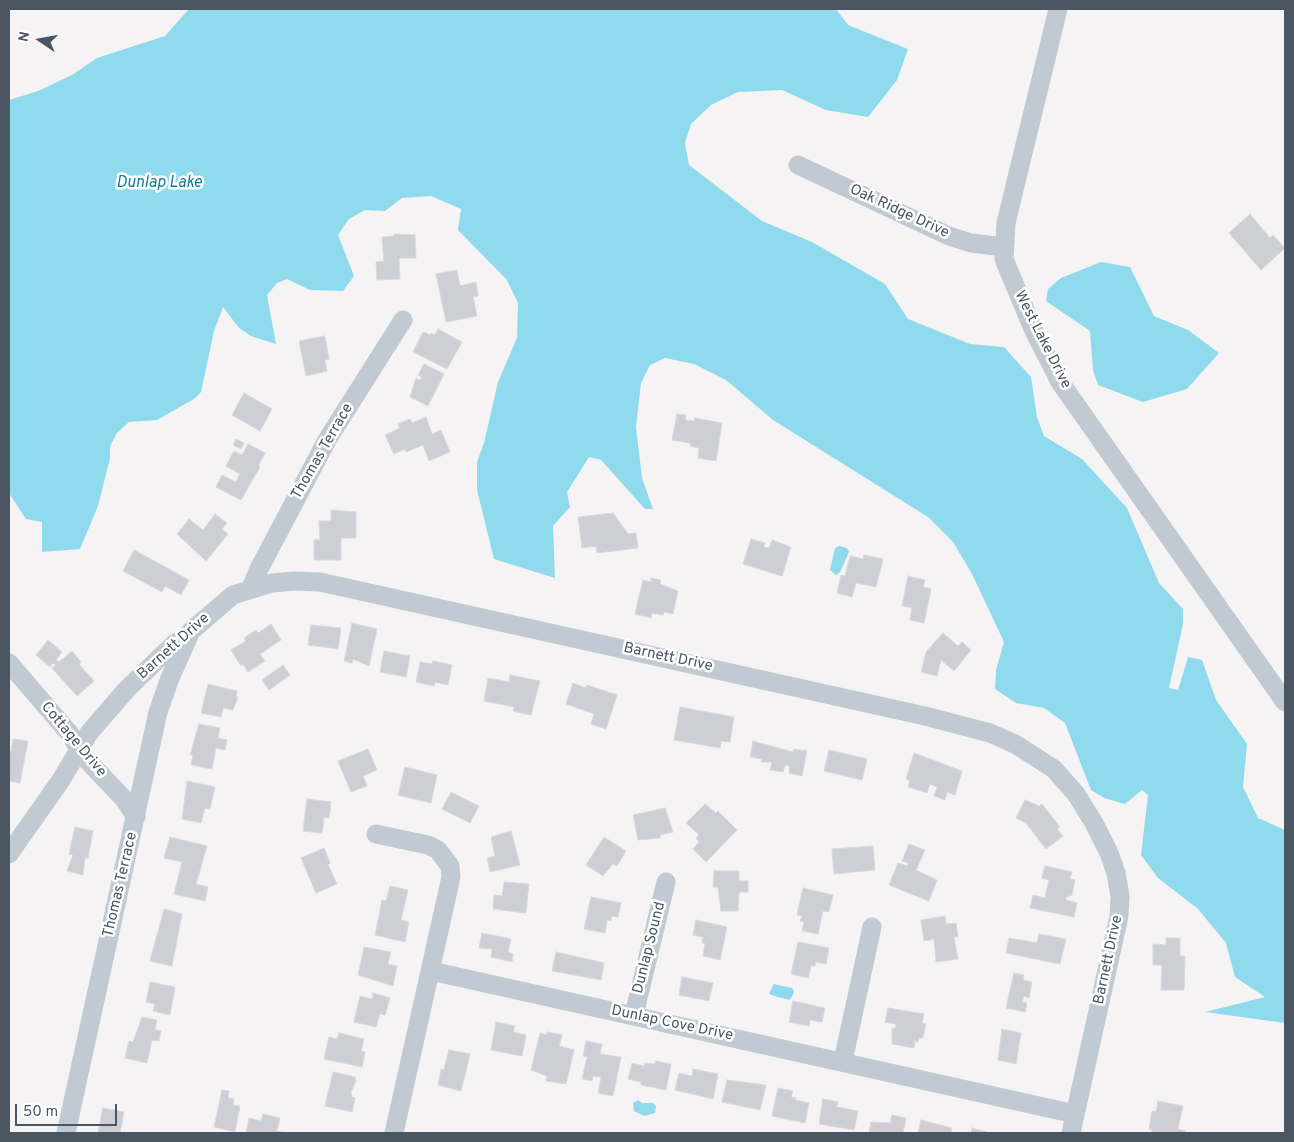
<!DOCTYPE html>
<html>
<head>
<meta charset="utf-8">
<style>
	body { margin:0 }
	#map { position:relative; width:1294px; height:1142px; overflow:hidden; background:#f5f3f3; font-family:Overpass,sans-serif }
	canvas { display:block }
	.frame { position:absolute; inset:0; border:10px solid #4a5661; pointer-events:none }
	.north { position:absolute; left:15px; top:15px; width:50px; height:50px; -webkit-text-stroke:4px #fff; paint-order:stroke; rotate:282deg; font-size:14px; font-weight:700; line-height:20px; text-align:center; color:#4a5661 }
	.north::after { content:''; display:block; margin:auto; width:18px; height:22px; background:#4a5661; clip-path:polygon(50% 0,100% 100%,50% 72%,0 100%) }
	.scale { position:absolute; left:15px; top:1104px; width:102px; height:22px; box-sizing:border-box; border:2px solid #4a5661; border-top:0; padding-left:6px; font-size:15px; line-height:18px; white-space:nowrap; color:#4a5661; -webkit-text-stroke:4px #fff; paint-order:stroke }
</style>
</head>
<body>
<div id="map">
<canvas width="1294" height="1142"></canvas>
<div class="frame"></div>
<div class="north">N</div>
<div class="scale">50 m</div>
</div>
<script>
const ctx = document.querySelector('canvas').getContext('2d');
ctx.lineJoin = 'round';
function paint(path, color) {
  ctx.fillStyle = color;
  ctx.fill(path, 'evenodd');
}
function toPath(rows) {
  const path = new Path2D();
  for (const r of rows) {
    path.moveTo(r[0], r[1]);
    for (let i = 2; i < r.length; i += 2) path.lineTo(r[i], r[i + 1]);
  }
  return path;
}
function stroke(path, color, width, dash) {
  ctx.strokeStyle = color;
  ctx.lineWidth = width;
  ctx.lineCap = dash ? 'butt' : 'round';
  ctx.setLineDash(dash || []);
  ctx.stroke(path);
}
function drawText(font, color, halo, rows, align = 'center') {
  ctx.font = font + ' Overpass,sans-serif';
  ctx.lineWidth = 5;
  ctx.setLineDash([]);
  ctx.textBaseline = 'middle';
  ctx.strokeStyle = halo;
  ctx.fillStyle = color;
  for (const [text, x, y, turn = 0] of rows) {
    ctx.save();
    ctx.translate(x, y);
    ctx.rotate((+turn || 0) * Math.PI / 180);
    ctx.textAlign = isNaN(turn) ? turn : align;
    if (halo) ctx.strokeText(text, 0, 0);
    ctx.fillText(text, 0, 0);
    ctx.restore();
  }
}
paint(toPath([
	[189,9,836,9,848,25,908,49,897,80,868,117,826,110,782,90,738,92,711,105,691,124,685,143,689,165,762,221,812,242,885,284,908,319,970,344,1004,347,1031,377,1037,417,1044,436,1082,459,1127,508,1159,583,1183,609,1183,624,1169,688,1178,690,1188,657,1202,660,1216,700,1247,744,1243,787,1258,818,1285,830,1285,1023,1205,1012,1265,997,1235,977,1226,943,1198,909,1158,878,1141,855,1148,795,1142,790,1125,804,1104,798,1091,790,1065,723,1044,708,1016,703,995,689,996,670,1004,642,972,574,953,542,928,517,773,420,726,380,694,364,665,358,650,365,641,383,636,427,642,478,653,509,645,509,601,460,589,457,567,492,570,507,553,526,555,578,494,559,477,490,477,462,484,443,498,382,517,338,518,303,507,280,458,230,461,209,431,196,402,198,385,211,365,210,349,219,338,235,354,276,343,291,310,290,287,279,277,283,267,295,276,344,251,336,239,328,223,307,214,331,201,392,194,399,157,420,129,422,117,433,110,446,110,458,98,506,80,549,42,552,42,522,26,519,9,493,9,100,38,91,72,75,97,58,165,36],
	[1101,262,1130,267,1154,316,1188,330,1219,353,1187,389,1143,402,1098,385,1093,370,1090,331,1046,301,1048,289,1061,278],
	[839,546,847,548,849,552,840,572,836,575,830,570,835,548],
	[774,984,792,988,794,991,792,997,789,1000,771,995,769,993],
	[638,1100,642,1103,653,1103,656,1106,655,1113,644,1116,634,1111,633,1103]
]), '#90daee');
const building = toPath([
	[1250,214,1270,238,1273,235,1285,248,1261,270,1229,233,1250,214],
	[394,234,415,235,416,258,399,258,400,279,377,280,376,262,384,261,382,237,394,236,394,234],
	[457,270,460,286,476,282,478,296,473,297,477,316,446,322,436,274,457,270],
	[438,329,462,342,447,369,413,352,423,332,430,335,431,333,435,335,438,329],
	[325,336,329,359,325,360,327,371,306,376,299,341,325,336],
	[424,364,444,374,428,406,410,397,416,378,420,380,422,377,418,375,424,364],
	[244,393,272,409,260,431,232,415,244,393],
	[677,414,686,415,685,420,694,421,695,418,722,423,716,461,698,458,699,448,690,446,690,443,672,440,677,414],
	[426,417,432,434,441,430,450,452,429,461,423,445,406,452,405,449,394,454,385,435,400,428,398,424,410,419,412,423,426,417],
	[236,439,244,443,241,449,233,445,236,439],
	[248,444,265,453,258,466,260,467,241,500,216,487,222,475,236,482,240,474,226,466,234,451,242,455,248,444],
	[331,510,356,512,356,538,341,538,341,560,314,560,314,540,320,540,319,521,331,521,331,510],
	[613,513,628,534,636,533,638,548,597,553,596,546,582,548,578,517,613,513],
	[215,514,227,523,222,529,228,534,206,561,177,534,189,519,203,530,215,514],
	[751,539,765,543,764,547,769,548,772,540,791,547,782,576,743,564,751,539],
	[134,550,189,580,181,595,165,586,162,592,123,571,134,550],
	[864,555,883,559,876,587,856,583,852,597,837,593,841,575,845,576,850,556,863,559,864,555],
	[908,576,925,580,923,587,931,589,924,623,910,620,912,608,902,606,908,576],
	[651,578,661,580,660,584,678,591,673,614,664,612,663,615,652,613,651,618,635,614,643,580,651,582,651,578],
	[352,623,377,629,369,666,353,659,352,663,344,661,352,623],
	[271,624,281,640,260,654,265,661,248,672,243,664,241,666,231,650,246,641,244,638,256,630,258,633,271,624],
	[311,625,341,628,338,649,308,645,311,625],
	[943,633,958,646,962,642,971,650,954,671,941,660,937,676,921,672,926,652,943,633],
	[48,640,62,652,56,660,59,662,72,651,81,662,79,664,94,681,77,696,52,668,56,665,53,663,50,667,36,655,48,640],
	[384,651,410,656,406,677,380,672,384,651],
	[433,661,452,665,448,685,435,682,434,686,416,682,420,662,432,664,433,661],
	[283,665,290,675,269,690,262,680,283,665],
	[510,675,540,681,531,715,513,711,514,707,484,701,488,678,509,682,510,675],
	[573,683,586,688,587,685,617,695,606,729,591,724,594,714,566,704,573,683],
	[208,684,237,691,236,697,238,697,233,710,223,708,221,717,201,713,208,684],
	[680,707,734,717,730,742,721,741,720,748,674,740,680,707],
	[199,724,220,728,218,738,227,740,225,750,216,748,212,769,191,765,193,755,190,755,199,724],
	[13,739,28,741,20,783,9,781,9,751,11,751,13,739],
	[753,741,793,752,794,749,807,751,802,776,789,773,790,766,785,765,783,772,770,770,772,762,761,762,762,759,750,757,753,741],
	[368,749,377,770,363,776,367,786,351,792,338,761,368,749],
	[829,750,867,759,862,780,824,771,829,750],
	[914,753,962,771,955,795,947,792,945,800,934,796,937,787,930,784,927,793,908,787,910,781,906,779,914,753],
	[405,767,437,775,431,803,398,795,405,767],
	[187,781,215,787,210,809,205,808,201,823,182,819,187,781],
	[451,792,479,806,470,823,442,809,451,792],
	[307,799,331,802,329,818,324,817,322,833,303,831,307,799],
	[1025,800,1039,806,1042,804,1060,827,1057,829,1063,836,1046,849,1026,823,1016,818,1025,800],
	[705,804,716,813,718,811,737,830,706,862,693,849,699,842,696,838,699,835,686,823,705,804],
	[665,808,673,832,660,835,660,838,638,840,633,815,665,808],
	[75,827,93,831,88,858,85,858,83,875,67,871,73,855,69,854,75,827],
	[511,831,520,865,490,872,487,858,495,856,491,837,511,831],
	[170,837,207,846,196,884,208,887,205,901,174,894,182,862,164,858,170,837],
	[604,837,626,851,617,866,613,864,603,876,586,865,604,837],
	[909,844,925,850,916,870,937,880,929,901,889,885,898,863,907,866,908,863,902,861,909,844],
	[873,846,875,870,834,874,832,849,873,846],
	[324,848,330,863,328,865,337,884,316,893,301,858,324,848],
	[1045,866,1072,872,1070,879,1075,880,1072,895,1066,897,1066,900,1077,903,1074,917,1030,908,1033,895,1045,898,1049,880,1042,878,1045,866],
	[714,871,739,871,739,881,748,881,748,892,739,892,738,911,721,911,718,887,713,887,714,871],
	[504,882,529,884,526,913,493,909,494,895,502,896,504,882],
	[390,886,408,890,401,920,409,922,405,942,375,935,382,900,386,901,390,886],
	[803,888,833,895,829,912,823,911,818,934,802,931,804,922,800,921,802,916,797,915,803,888],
	[591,897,621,903,618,917,612,916,611,921,607,920,605,933,584,929,591,897],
	[164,909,182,914,172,966,150,961,164,909],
	[945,916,946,924,956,923,958,937,954,937,958,959,936,962,934,939,924,941,921,920,945,916],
	[696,920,727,927,720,960,703,956,705,943,702,943,703,937,693,935,696,920],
	[482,933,511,939,508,952,513,954,512,962,491,957,492,949,479,948,482,933],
	[1039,934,1066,939,1060,964,1006,953,1009,938,1037,943,1039,934],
	[1166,938,1180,938,1180,956,1185,956,1184,990,1161,990,1162,965,1153,965,1153,944,1166,945,1166,938],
	[798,942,829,948,826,964,816,962,815,966,811,966,808,978,791,974,798,942],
	[364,947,391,952,388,964,397,966,393,986,358,975,364,947],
	[556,952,604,963,601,980,552,971,556,952],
	[1014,973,1024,975,1023,980,1032,982,1029,998,1024,996,1022,1002,1027,1003,1025,1012,1006,1008,1014,973],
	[682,977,713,983,709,1001,679,995,682,977],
	[150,982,175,987,170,1015,153,1011,155,1004,146,1002,150,982],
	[373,993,390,998,385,1015,380,1014,376,1027,354,1022,360,996,372,999,373,993],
	[793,1001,825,1008,822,1022,810,1020,809,1026,789,1022,793,1001],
	[888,1008,924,1014,922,1023,926,1024,923,1038,919,1038,918,1042,915,1041,914,1048,892,1044,892,1028,895,1029,896,1024,885,1022,888,1008],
	[142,1017,157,1020,155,1030,161,1031,159,1041,152,1040,147,1063,125,1058,129,1041,133,1042,142,1017],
	[496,1022,515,1026,513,1032,526,1035,522,1056,491,1050,496,1022],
	[1002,1029,1021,1033,1016,1064,998,1060,1002,1029],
	[547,1032,562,1035,559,1046,574,1050,566,1084,546,1081,547,1076,531,1070,540,1033,547,1035,547,1032],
	[339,1033,364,1039,361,1051,365,1052,362,1067,324,1059,329,1037,337,1039,339,1033],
	[586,1041,602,1044,600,1054,621,1057,613,1096,598,1093,601,1077,593,1076,592,1081,582,1079,587,1057,583,1056,586,1041],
	[449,1050,470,1054,461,1091,438,1085,441,1069,444,1070,449,1050],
	[656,1061,671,1064,666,1090,641,1085,641,1082,628,1079,632,1063,644,1066,645,1063,655,1064,656,1061],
	[693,1069,718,1074,713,1099,675,1090,679,1073,692,1076,693,1069],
	[333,1072,355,1077,356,1081,351,1092,352,1097,355,1098,352,1112,325,1106,333,1072],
	[727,1080,766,1085,760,1110,722,1102,727,1080],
	[778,1088,793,1091,791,1097,796,1098,795,1100,809,1103,805,1123,772,1116,778,1088],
	[222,1090,229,1091,228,1098,234,1099,233,1105,240,1106,235,1132,214,1127,222,1090],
	[823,1099,838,1102,837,1107,858,1111,854,1130,819,1124,823,1099],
	[1158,1101,1183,1106,1178,1129,1185,1131,1185,1133,1151,1133,1152,1129,1149,1129,1152,1111,1156,1112,1158,1101],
	[103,1108,124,1112,120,1133,98,1133,103,1108],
	[263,1114,280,1118,277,1131,286,1133,246,1133,249,1118,261,1121,263,1114],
	[892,1115,906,1118,903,1133,869,1133,871,1122,890,1123,892,1115],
	[921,1120,952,1128,951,1133,918,1133,921,1120],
	[972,1128,987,1132,988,1133,971,1133,972,1128]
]);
paint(building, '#cdcfd5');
stroke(building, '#d7d9de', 1);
stroke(toPath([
	[1058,9,1006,223,1004,259,1034,331,1060,382,1285,702],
	[798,165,949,236,971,243,1004,247],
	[251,588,259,569,327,440,403,320],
	[9,663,70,734,84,757,124,799,136,817],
	[376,834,428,845,438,850,450,866,451,877,394,1133],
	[9,854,61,780,89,733,127,689,175,643,187,640,191,631,233,595,272,583,294,581,320,582,925,716,990,733,1015,744,1054,769,1076,794,1094,823,1109,853,1116,873,1120,896,1119,916,1071,1133],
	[431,971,1075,1114],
	[634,1015,666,882],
	[843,1061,872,927],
	[66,1133,158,712,170,678,187,640]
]), '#c1cad2', 19);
drawText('15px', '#4a5661', '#fff', [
	["Oak Ridge Drive",899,212,25],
	["West Lake Drive",1042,340,63],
	["Thomas Terrace",323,452,-60],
	["Barnett Drive",174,647,-42],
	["Barnett Drive",668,658,12],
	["Cottage Drive",73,740,50],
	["Thomas Terrace",121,885,-77],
	["Dunlap Sound",650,948,-76],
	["Barnett Drive",1109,960,-78],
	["Dunlap Cove Drive",672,1024,12]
]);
drawText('italic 16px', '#0c7c9b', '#fff', [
	["Dunlap Lake",159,184]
]);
</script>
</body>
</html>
